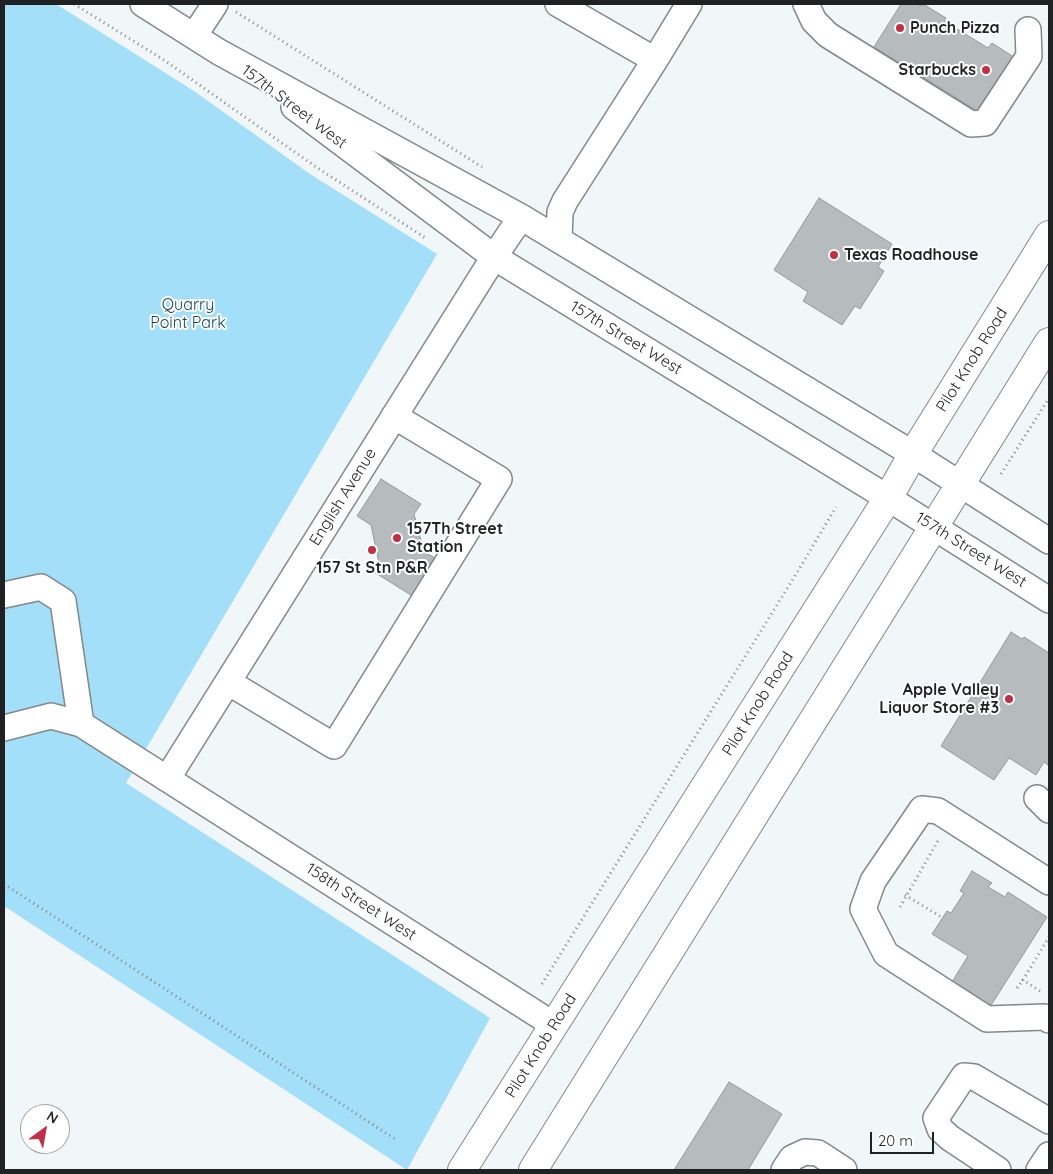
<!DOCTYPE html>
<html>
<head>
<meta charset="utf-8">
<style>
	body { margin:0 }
	#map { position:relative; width:1053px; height:1174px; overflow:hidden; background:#f1f6f9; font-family:Quicksand,sans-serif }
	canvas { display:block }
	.frame { position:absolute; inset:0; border:5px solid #1f2122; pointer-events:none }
	.north { position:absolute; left:20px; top:1104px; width:50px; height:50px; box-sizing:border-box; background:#fff; border:1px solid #a5a6a7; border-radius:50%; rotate:32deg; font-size:14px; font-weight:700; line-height:20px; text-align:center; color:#1f2122 }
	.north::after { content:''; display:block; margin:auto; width:18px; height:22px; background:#c02f45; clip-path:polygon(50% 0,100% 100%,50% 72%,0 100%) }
	.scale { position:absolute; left:870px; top:1132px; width:64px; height:22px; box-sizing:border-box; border:2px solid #1f2122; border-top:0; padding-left:6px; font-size:15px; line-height:18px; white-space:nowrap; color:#1f2122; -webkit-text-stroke:4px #fff; paint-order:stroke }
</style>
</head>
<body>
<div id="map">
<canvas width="1053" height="1174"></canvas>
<div class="frame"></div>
<div class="north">N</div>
<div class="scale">20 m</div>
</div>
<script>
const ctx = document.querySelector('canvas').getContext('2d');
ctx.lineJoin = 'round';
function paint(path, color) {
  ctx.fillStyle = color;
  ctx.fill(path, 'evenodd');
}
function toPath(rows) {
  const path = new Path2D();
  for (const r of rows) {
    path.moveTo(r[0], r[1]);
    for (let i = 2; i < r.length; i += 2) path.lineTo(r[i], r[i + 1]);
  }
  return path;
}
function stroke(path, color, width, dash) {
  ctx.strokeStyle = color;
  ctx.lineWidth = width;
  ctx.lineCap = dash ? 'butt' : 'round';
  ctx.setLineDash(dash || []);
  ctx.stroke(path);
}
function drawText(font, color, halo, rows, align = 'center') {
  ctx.font = font + ' Quicksand,sans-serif';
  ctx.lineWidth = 4;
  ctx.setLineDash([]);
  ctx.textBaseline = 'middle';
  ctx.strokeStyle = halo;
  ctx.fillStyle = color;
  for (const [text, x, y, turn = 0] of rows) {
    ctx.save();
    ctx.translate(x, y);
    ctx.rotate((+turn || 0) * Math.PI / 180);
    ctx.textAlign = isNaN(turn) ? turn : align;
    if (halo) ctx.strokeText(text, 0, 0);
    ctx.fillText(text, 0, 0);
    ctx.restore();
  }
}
paint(toPath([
	[4,4,56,4,194,91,310,174,437,254,126,783,490,1018,407,1170,4,906]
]), '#a3dff9');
const building = toPath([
	[901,4,917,4,921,6,923,4,946,18,944,21,988,48,992,43,1020,61,979,112,874,47,901,4],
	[819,198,892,244,878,267,884,271,860,309,855,306,842,325,803,301,808,292,774,270,819,198],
	[381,479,421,504,414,514,424,552,437,559,414,597,374,572,379,563,371,525,357,516,381,479],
	[1011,632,1022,639,1024,637,1049,653,1049,766,1044,762,1036,775,1009,758,994,780,941,746,1011,632],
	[972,871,992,883,988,887,1005,897,1008,892,1047,917,988,1010,950,985,968,956,932,934,947,911,951,913,964,893,960,891,972,871],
	[729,1082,782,1114,748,1170,674,1170,729,1082]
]);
paint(building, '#b6bbbd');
stroke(building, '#94999c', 1);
const minor = toPath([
	[143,4,219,52,521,217,559,240,913,454,1049,541],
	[558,4,655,60],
	[806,4,814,21,828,35,971,124,985,123,1029,56,1028,30],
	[194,36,215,4],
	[294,107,494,257,888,498,1049,600],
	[559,240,560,212,565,201,655,60,689,4],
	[4,595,41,587,63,601,81,724,51,716,4,728],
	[228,682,334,746,499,479,394,416],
	[81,724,554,1025],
	[167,779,494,257,521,217],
	[1037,798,1049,810],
	[1049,882,938,811,922,809,873,881,863,909,886,954,987,1019,1045,1017,1049,1020],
	[784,1170,792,1158,805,1152,818,1153,844,1170],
	[998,1170,950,1138,940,1129,936,1118,964,1076,974,1077,1049,1121],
	[1039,1170,1049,1155]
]);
const major = toPath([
	[462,1170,888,498,913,454,1049,235],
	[533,1170,1049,342]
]);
stroke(minor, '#83888a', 28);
stroke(major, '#83888a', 30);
stroke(toPath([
	[74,4,164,60,316,167,427,239],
	[236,12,482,167],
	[1001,474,1049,398],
	[4,884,395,1139],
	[905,895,943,918],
	[900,907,939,839],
	[542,984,798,571,836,507],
	[1017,988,1023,980],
	[1040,991,1023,980,1049,937]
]), '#848789', 3, [1, 4]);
stroke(minor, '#fff', 25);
stroke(major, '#fff', 28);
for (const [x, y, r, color] of [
	[900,28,5,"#c02f45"],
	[986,70,5,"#c02f45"],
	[834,255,5,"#c02f45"],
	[397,538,5,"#c02f45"],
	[372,550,5,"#c02f45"],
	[1009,699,5,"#c02f45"]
]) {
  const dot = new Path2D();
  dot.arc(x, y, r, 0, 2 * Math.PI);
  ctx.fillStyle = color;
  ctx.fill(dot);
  stroke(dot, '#fff', 2);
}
drawText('bold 16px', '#1f2122', '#fff', [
	["Punch Pizza",910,28],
	["Starbucks",976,70,"right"],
	["Texas Roadhouse",844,255],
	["157Th Street",407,529],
	["Station",407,547],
	["157 St Stn P&R",372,568,"center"],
	["Apple Valley",999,690,"right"],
	["Liquor Store #3",999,708,"right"]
], 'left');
drawText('16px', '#1f2122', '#fff', [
	["157th Street West",294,107,37],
	["157th Street West",626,338,31],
	["Pilot Knob Road",972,360,-58],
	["English Avenue",343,497,-58],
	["157th Street West",971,550,32],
	["Pilot Knob Road",758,704,-58],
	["158th Street West",361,902,33],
	["Pilot Knob Road",541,1046,-58]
]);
drawText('16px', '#17485c', '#fff', [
	["Quarry",188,305],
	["Point Park",188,323]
]);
</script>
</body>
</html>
